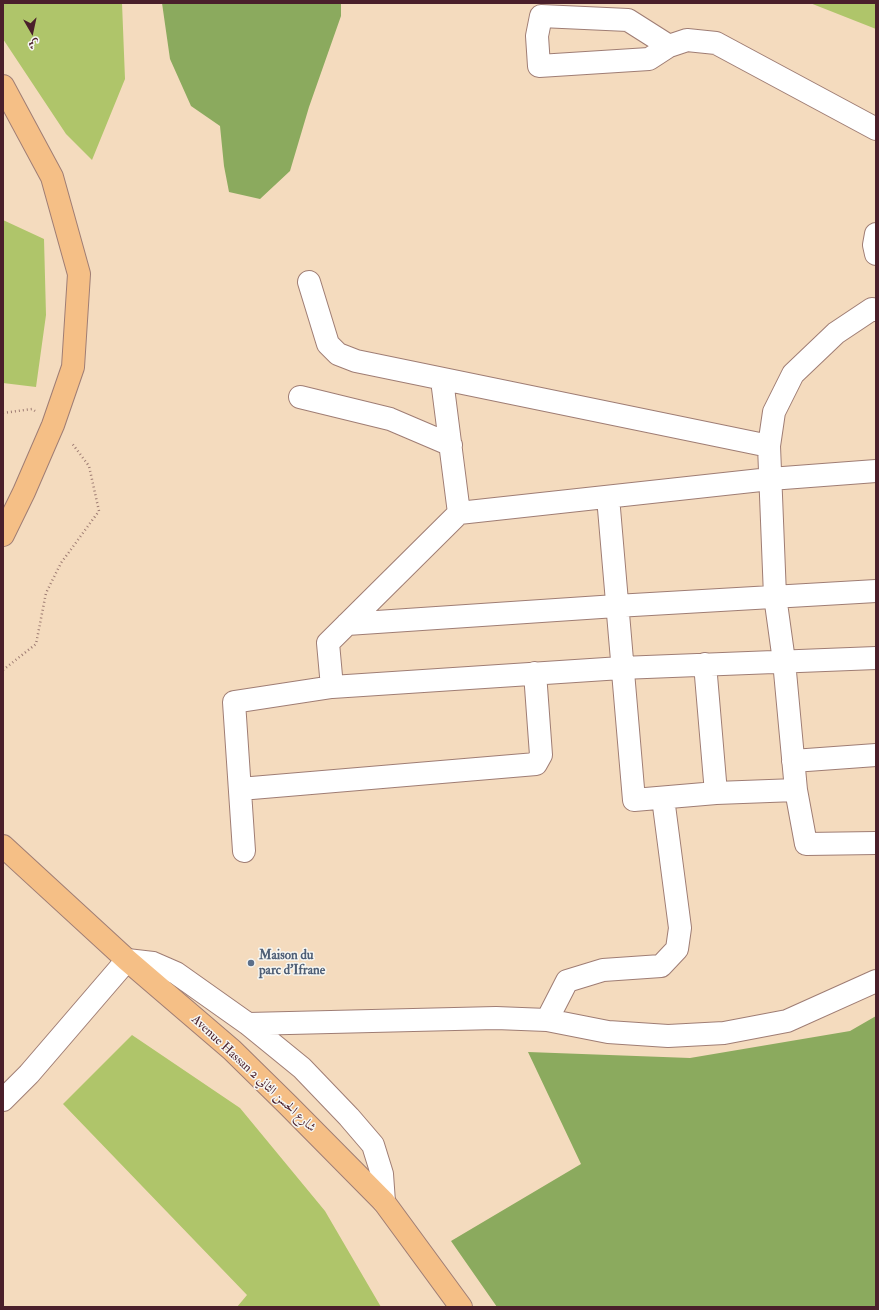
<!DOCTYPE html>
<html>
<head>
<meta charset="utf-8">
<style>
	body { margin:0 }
	#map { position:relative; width:879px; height:1310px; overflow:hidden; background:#f4dbbe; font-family:"IM FELL Double Pica",Amiri,serif }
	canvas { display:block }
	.frame { position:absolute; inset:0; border:4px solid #4a1f2b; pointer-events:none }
	.north { position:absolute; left:12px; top:12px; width:40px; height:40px; -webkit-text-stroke:3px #f6f6f2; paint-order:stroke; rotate:171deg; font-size:11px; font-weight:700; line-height:16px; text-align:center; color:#4a1f2b }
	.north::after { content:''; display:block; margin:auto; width:14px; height:18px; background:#4a1f2b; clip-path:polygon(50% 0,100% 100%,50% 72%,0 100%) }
</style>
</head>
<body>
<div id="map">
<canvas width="879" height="1310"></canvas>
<div class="frame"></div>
<div class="north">ش</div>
</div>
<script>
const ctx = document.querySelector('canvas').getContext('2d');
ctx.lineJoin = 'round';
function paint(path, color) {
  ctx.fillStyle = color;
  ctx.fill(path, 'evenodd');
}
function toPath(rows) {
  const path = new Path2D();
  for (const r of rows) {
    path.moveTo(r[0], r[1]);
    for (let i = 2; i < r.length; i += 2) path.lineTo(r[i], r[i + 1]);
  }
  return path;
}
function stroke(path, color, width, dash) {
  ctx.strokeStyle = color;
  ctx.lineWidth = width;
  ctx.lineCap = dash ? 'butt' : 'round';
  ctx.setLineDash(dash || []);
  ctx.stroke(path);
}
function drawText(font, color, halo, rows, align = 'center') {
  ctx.font = font + ' "IM FELL Double Pica",Amiri,serif';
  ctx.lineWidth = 3;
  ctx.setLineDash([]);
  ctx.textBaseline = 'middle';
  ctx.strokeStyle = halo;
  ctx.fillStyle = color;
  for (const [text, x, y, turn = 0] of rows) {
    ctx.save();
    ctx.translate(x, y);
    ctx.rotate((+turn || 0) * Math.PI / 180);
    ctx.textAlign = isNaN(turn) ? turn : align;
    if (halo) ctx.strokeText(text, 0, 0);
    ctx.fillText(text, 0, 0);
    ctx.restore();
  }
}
paint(toPath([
	[3,3,122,3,125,79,92,160,66,134,3,39],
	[810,3,876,3,876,29],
	[3,220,44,239,46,315,36,387,3,383],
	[132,1035,240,1108,325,1211,381,1307,237,1307,247,1295,63,1104]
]), '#afc56a');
paint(toPath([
	[162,3,341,3,341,16,309,107,290,171,260,199,229,192,224,166,220,126,191,106,170,59],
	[876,1016,876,1307,497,1307,451,1241,581,1164,528,1052,690,1058,850,1031]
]), '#8baa5e');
const minor = toPath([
	[669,46,628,20,541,16,537,36,539,66,649,59,669,46,687,40,716,43,876,129],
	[876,234,874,245,876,254],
	[309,282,328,344,338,354,356,361,769,446],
	[876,310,872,309,836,333,793,374,774,412,769,446,775,596,784,661,796,790,806,844,876,843],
	[442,380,459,513],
	[300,397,390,419,451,445],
	[608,497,634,800,716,793,796,790],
	[347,624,616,606,876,591],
	[705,664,716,793],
	[332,687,328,643,459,513,770,479,876,471],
	[793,761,876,755],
	[240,789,536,764,541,755,535,673],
	[244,851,234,702,332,687,621,668,876,658],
	[547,1020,567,981,603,970,661,966,677,949,680,928,663,798],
	[248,1024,496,1018,547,1020,608,1032,668,1036,724,1033,787,1021,876,981],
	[3,1100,29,1074,127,960,153,963,176,973,248,1024,302,1068,349,1117,373,1145,382,1174,384,1202]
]);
const major = toPath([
	[3,86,52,177,79,274,73,367,53,425,24,492,3,535],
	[3,846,127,960,232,1050,288,1105,384,1202,461,1307]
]);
stroke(minor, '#9f7d74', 24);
stroke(major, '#9f7d74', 24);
stroke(toPath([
	[3,413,32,409,35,411],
	[3,670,36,644,46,593,61,563,99,511,89,466,71,442]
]), '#9f7d74', 2.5, [1, 3]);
stroke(minor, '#fff', 22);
stroke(major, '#f5bf86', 22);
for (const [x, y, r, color] of [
	[251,963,4,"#5c6f8a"]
]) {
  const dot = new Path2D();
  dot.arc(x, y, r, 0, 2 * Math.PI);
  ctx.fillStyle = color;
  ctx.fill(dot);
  stroke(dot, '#f6f6f2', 1.5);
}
drawText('bold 13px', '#4e5e75', '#f6f6f2', [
	["Maison du",259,956],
	["parc d'Ifrane",259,971]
], 'left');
drawText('13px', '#4a1f2b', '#f6f6f2', [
	["Avenue Hassan 2 شارع الحسن الثاني",253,1074,43]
]);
</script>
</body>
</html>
